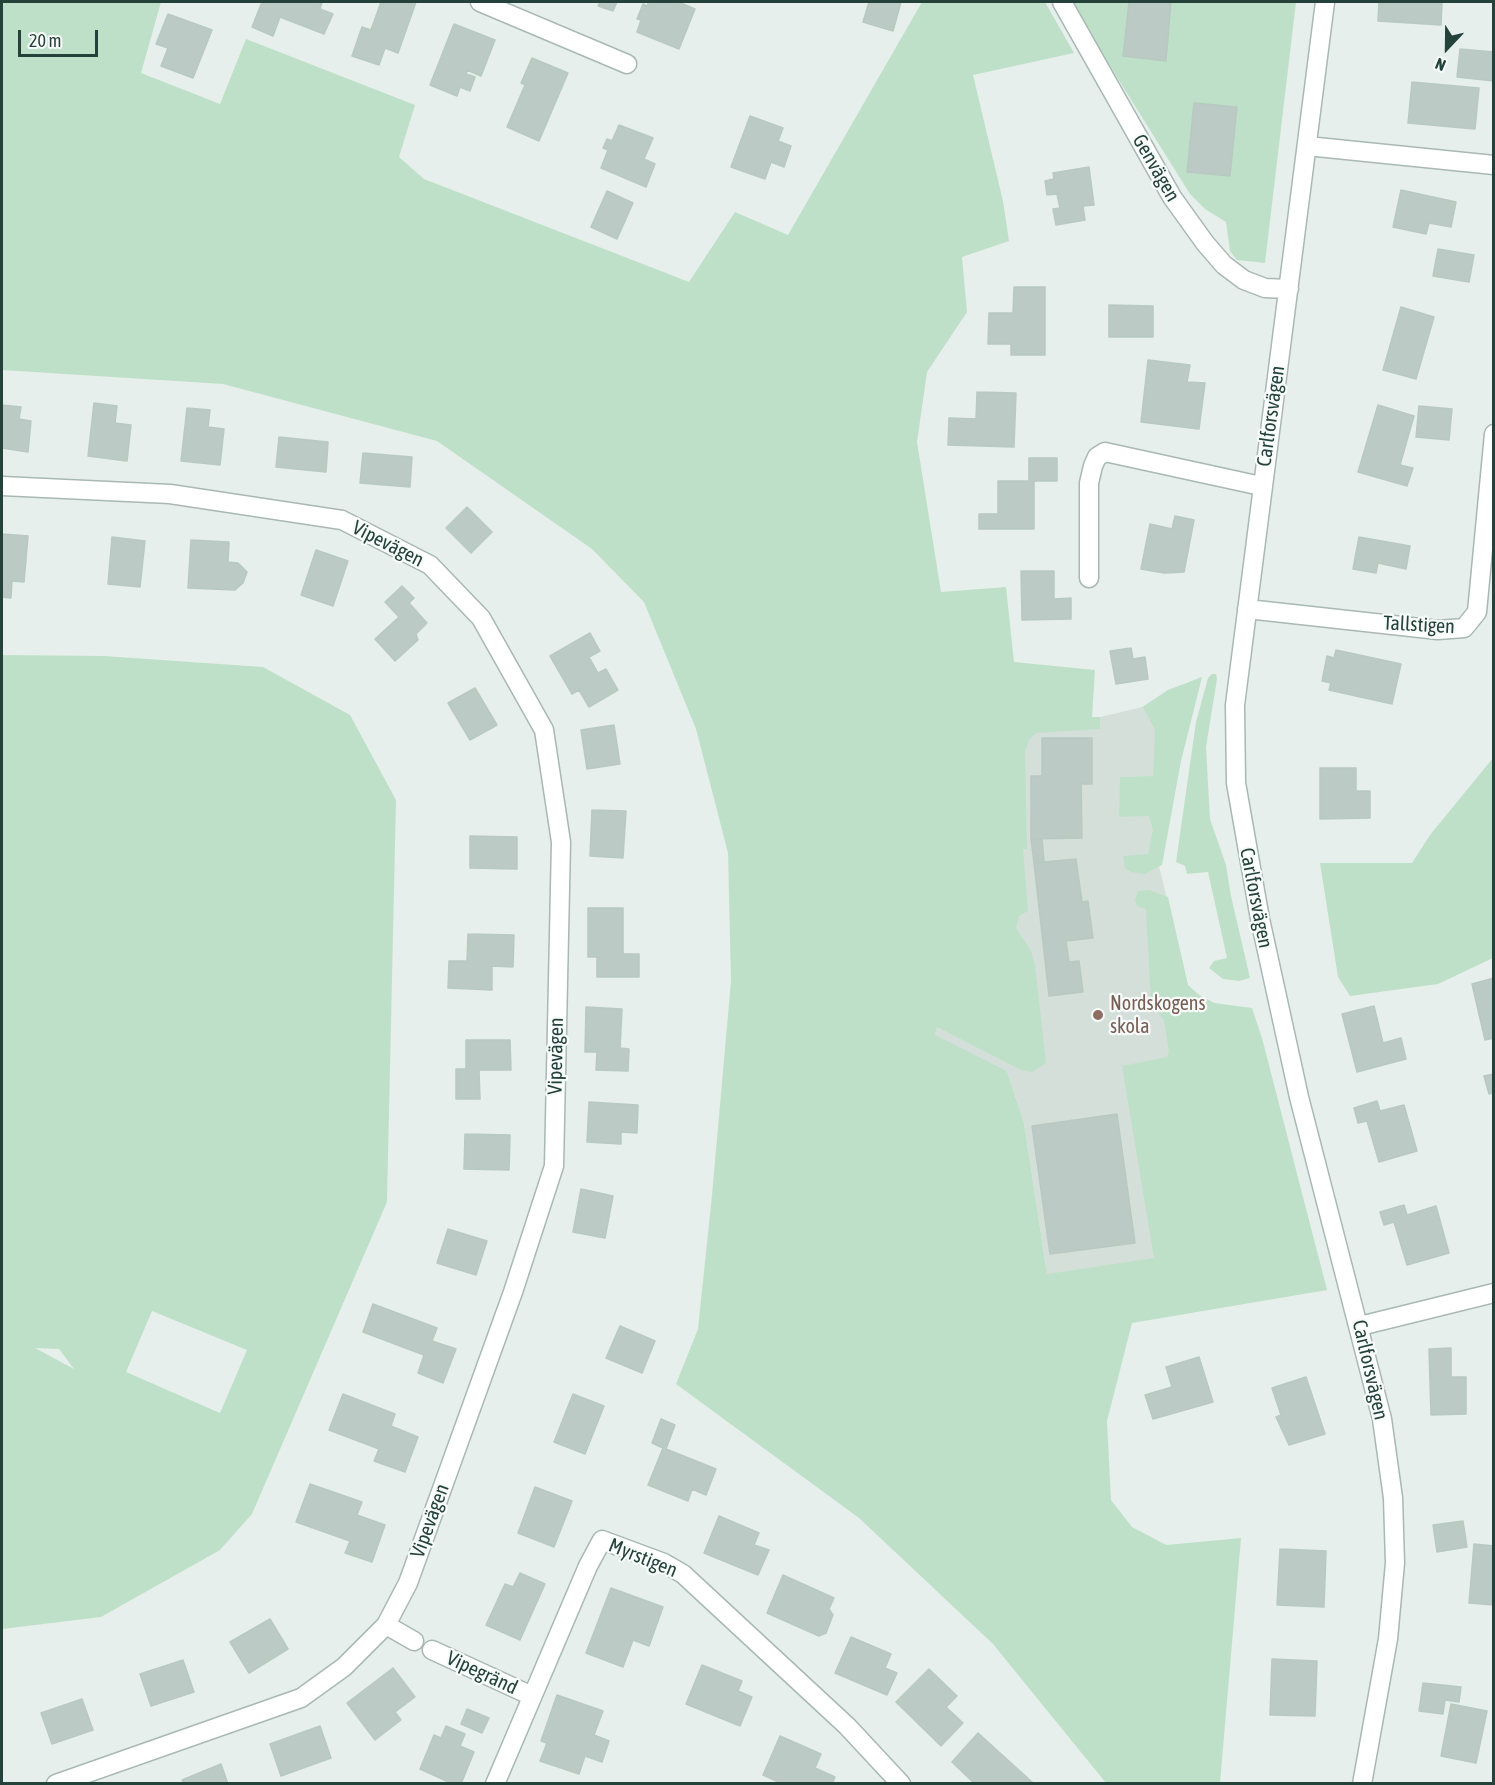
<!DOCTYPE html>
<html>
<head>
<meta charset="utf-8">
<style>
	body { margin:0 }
	#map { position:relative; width:1495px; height:1785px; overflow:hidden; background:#e6efeb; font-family:"Asap Condensed",sans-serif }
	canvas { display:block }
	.frame { position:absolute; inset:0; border:3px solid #24423a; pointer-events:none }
	.north { position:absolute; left:1417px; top:18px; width:60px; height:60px; -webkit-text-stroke:4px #f7fbf9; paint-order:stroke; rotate:202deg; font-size:16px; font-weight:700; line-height:24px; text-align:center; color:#24423a }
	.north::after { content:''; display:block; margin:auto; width:21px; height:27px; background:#24423a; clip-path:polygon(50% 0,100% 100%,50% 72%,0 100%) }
	.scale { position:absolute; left:18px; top:30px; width:80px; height:27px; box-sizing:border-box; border:3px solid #24423a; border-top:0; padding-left:8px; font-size:18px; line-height:21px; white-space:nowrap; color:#24423a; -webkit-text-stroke:4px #f7fbf9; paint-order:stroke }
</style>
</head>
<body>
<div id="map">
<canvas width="1495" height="1785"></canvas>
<div class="frame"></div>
<div class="north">N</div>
<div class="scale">20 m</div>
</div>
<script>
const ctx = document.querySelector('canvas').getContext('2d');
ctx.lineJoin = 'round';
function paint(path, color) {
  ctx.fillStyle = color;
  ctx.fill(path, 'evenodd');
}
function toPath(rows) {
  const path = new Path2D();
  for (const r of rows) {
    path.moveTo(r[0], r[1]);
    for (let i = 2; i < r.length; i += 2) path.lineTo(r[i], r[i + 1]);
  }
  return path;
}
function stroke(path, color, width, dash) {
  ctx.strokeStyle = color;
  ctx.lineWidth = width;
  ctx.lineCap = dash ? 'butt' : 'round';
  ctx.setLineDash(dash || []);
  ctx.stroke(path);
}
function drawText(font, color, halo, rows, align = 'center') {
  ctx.font = font + ' "Asap Condensed",sans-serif';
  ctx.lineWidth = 4.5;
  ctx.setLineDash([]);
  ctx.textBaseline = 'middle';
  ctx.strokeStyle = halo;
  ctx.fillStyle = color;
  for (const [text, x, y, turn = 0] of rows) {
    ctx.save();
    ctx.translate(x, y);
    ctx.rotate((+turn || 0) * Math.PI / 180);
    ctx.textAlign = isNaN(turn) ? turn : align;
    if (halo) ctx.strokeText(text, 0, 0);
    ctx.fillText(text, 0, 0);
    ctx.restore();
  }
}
paint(toPath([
	[1194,686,1159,866,1188,985,1205,1000,1224,1006,1252,1008,1327,1290,1050,1333,1046,1267,1024,1123,1007,1071,935,1036,953,719,1092,719,1142,707,1168,690]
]), '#d4dfda');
paint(toPath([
	[2,2,161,2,141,73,220,104,246,39,415,105,399,157,424,179,689,282,735,212,788,235,922,2,1045,2,1074,53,973,75,1003,201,1009,241,962,257,967,312,927,372,917,442,941,592,1006,587,1014,662,1095,670,1092,717,1100,717,1100,729,1036,733,1029,740,1025,752,1027,849,1023,849,1028,911,1019,916,1016,928,1031,951,1035,965,1046,1063,1032,1072,1021,1070,937,1027,935,1035,1007,1071,1024,1123,1047,1274,1154,1258,1122,1066,1167,1057,1169,1052,1164,1020,1151,1004,1146,909,1137,906,1135,901,1138,891,1149,890,1168,897,1188,985,1196,993,1214,1003,1252,1008,1262,1038,1327,1290,1132,1323,1107,1421,1111,1500,1132,1527,1166,1545,1241,1538,1220,1783,1106,1783,993,1644,859,1518,676,1384,698,1329,712,1195,731,981,728,853,696,729,644,602,592,549,437,441,223,384,2,370],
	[1070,2,1296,2,1265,263,1237,260,1230,251,1226,222,1205,209,1190,194],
	[2,655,104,656,263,667,350,715,396,800,387,1202,252,1514,220,1550,101,1617,2,1629],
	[152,1311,247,1350,220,1413,126,1372],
	[35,1348,59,1349,74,1369],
	[1212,674,1216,674,1217,679,1206,747,1210,819,1226,865,1231,896,1250,978,1239,981,1223,979,1209,968,1214,961,1227,958,1208,872,1187,874,1185,866,1176,862,1196,722,1208,678],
	[1202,677,1181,761,1162,865,1145,874,1131,872,1125,868,1123,856,1148,854,1153,830,1149,816,1119,817,1120,777,1153,776,1155,730,1143,707,1168,690],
	[1493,758,1493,958,1438,984,1350,996,1338,977,1320,863,1412,863,1430,835]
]), '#bfe0c8');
const building = toPath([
	[262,2,322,2,320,9,333,14,324,34,280,17,273,36,252,27,262,2],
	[381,2,416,2,398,53,385,48,379,65,352,56,362,27,371,30,381,2],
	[600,2,617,2,613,11,598,6,600,2],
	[649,2,678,2,695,9,679,49,637,32,641,20,637,19,643,4,647,6,649,2],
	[869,2,901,2,893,31,863,22,869,2],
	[1129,2,1171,2,1166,61,1123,56,1129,2],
	[1379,2,1442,2,1441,25,1378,21,1379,2],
	[168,14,212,30,193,78,161,66,168,48,156,44,168,14],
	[454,24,495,40,481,76,467,70,466,74,475,77,470,91,460,87,457,96,430,85,454,24],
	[1460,49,1494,52,1494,81,1457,77,1460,49],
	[532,58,568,73,539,141,507,127,525,85,521,83,532,58],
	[1412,82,1479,88,1475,129,1408,123,1412,82],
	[1194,103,1237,107,1230,176,1187,172,1194,103],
	[750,116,783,128,778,141,791,146,784,167,771,162,765,179,731,167,750,116],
	[619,125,653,138,644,159,655,164,646,187,601,168,608,150,603,148,607,139,612,141,619,125],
	[1089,167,1094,205,1083,206,1085,220,1056,225,1053,209,1060,208,1057,194,1047,195,1045,181,1054,179,1053,173,1089,167],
	[1401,190,1456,202,1451,227,1429,223,1426,234,1393,227,1401,190],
	[607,191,633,203,617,239,591,227,607,191],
	[1438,249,1474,255,1469,282,1433,276,1438,249],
	[1014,287,1045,287,1045,355,1011,355,1011,344,988,344,989,313,1013,313,1014,287],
	[1109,305,1153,306,1153,337,1109,337,1109,305],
	[1401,307,1434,317,1416,379,1383,370,1401,307],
	[1148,360,1190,365,1187,382,1205,383,1199,429,1141,422,1148,360],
	[977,392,1016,393,1014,447,948,445,949,418,976,419,977,392],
	[94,403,117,406,115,423,131,425,127,461,88,456,94,403],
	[2,405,21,407,19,419,31,421,28,452,2,448,2,405],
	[1378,405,1414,416,1400,465,1413,468,1407,486,1358,472,1378,405],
	[1419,406,1452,409,1449,440,1416,437,1419,406],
	[187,408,210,410,208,427,224,429,220,465,181,461,187,408],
	[279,437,328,442,326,472,276,467,279,437],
	[363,453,412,457,410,487,360,483,363,453],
	[1029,458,1057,458,1057,481,1034,481,1034,529,979,529,979,514,998,514,998,481,1029,481,1029,458],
	[467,507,492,532,471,553,446,528,467,507],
	[1175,516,1194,520,1184,572,1164,573,1141,569,1150,524,1172,529,1175,516],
	[2,534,28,536,24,582,12,581,11,598,2,597,2,534],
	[112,537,145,541,140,587,108,584,112,537],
	[1359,537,1410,546,1406,569,1378,563,1376,573,1353,569,1359,537],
	[191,540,229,542,228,562,238,563,247,572,243,583,235,590,188,588,191,540],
	[316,550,348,561,333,606,301,595,316,550],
	[1021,571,1054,571,1054,599,1071,598,1071,619,1022,620,1021,571],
	[402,586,414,598,409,603,427,623,416,634,418,640,395,661,375,639,399,617,385,602,402,586],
	[590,633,600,651,589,657,598,673,606,669,618,690,589,707,579,690,572,694,550,656,590,633],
	[1131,648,1133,659,1145,657,1148,679,1116,684,1110,651,1131,648],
	[1336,650,1401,664,1392,704,1329,690,1331,683,1322,681,1327,656,1334,658,1336,650],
	[475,688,497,725,470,740,448,703,475,688],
	[614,725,620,764,587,769,581,730,614,725],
	[1042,738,1092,738,1092,784,1081,784,1082,838,1031,839,1031,776,1042,776,1042,738],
	[1320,768,1356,768,1356,791,1370,791,1370,818,1320,819,1320,768],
	[592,810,626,811,623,858,590,856,592,810],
	[470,836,517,837,517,869,470,868,470,836],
	[1042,838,1044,862,1034,863,1031,839,1042,838],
	[1076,859,1082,902,1088,901,1093,938,1066,941,1069,962,1079,961,1083,992,1049,996,1034,863,1076,859],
	[588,908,623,908,623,954,639,954,639,977,597,977,597,957,588,957,588,908],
	[468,934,514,935,513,967,492,966,492,990,448,988,449,961,467,961,468,934],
	[1494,978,1494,1038,1485,1040,1472,984,1494,978],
	[1374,1006,1383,1043,1401,1038,1406,1059,1357,1072,1342,1014,1374,1006],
	[586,1007,622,1009,620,1048,629,1049,628,1071,596,1070,597,1052,585,1052,586,1007],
	[466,1040,510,1040,511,1070,479,1070,480,1099,456,1099,456,1069,466,1069,466,1040],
	[1494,1074,1494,1092,1489,1094,1484,1076,1494,1074],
	[1377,1101,1380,1111,1404,1105,1417,1151,1379,1162,1367,1121,1358,1123,1354,1108,1377,1101],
	[589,1102,638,1105,637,1133,621,1132,621,1144,587,1142,589,1102],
	[1117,1114,1135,1243,1050,1254,1032,1126,1117,1114],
	[465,1134,510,1135,509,1170,464,1169,465,1134],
	[581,1189,613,1196,605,1238,573,1232,581,1189],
	[1404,1205,1407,1215,1436,1206,1449,1253,1407,1265,1394,1222,1384,1225,1380,1212,1404,1205],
	[448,1229,487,1241,476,1275,437,1263,448,1229],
	[373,1304,437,1328,432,1341,456,1349,443,1383,418,1373,424,1355,363,1332,373,1304],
	[620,1326,655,1341,642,1373,606,1358,620,1326],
	[1451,1348,1451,1377,1466,1377,1466,1414,1431,1415,1429,1349,1451,1348],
	[1199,1357,1213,1402,1153,1419,1145,1395,1172,1387,1166,1367,1199,1357],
	[1306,1377,1325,1434,1289,1445,1276,1417,1281,1415,1272,1388,1306,1377],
	[343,1394,395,1414,391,1426,418,1437,405,1472,374,1461,379,1449,329,1430,343,1394],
	[573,1394,604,1406,585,1454,554,1442,573,1394],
	[661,1419,675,1425,666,1449,716,1469,706,1495,692,1489,688,1501,648,1485,663,1448,652,1443,661,1419],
	[310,1484,362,1502,357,1515,385,1525,372,1562,345,1553,350,1541,296,1522,310,1484],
	[535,1487,572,1501,554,1547,518,1533,535,1487],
	[719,1516,759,1533,754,1545,769,1550,758,1575,704,1553,719,1516],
	[1463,1521,1467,1547,1437,1552,1433,1525,1463,1521],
	[1474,1544,1494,1546,1494,1605,1469,1603,1474,1544],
	[1280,1549,1326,1551,1324,1607,1277,1605,1280,1549],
	[520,1573,545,1584,520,1640,486,1625,505,1584,513,1587,520,1573],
	[783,1575,834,1598,829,1609,833,1615,826,1633,819,1636,767,1613,783,1575],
	[611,1588,663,1607,649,1646,633,1640,623,1667,586,1653,611,1588],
	[270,1619,288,1649,249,1673,230,1642,270,1619],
	[851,1637,891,1654,885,1668,897,1673,887,1695,835,1673,851,1637],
	[1272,1659,1317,1661,1315,1716,1270,1715,1272,1659],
	[183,1660,194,1692,151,1706,140,1674,183,1660],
	[702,1665,742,1681,738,1691,752,1697,740,1726,686,1704,702,1665],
	[393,1668,415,1697,395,1712,401,1720,375,1740,347,1703,393,1668],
	[929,1669,957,1696,946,1707,963,1723,941,1746,896,1702,929,1669],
	[1423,1683,1461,1687,1459,1702,1445,1700,1443,1714,1419,1711,1423,1683],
	[557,1695,603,1711,594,1735,609,1741,602,1762,585,1756,579,1774,540,1761,547,1743,541,1741,557,1695],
	[82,1699,93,1730,52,1744,41,1713,82,1699],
	[1451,1704,1487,1711,1476,1763,1441,1756,1451,1704],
	[467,1709,489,1718,482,1733,461,1724,467,1709],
	[320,1726,331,1758,281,1776,270,1744,320,1726],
	[446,1726,465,1734,460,1746,474,1752,461,1784,453,1784,420,1769,434,1735,441,1738,446,1726],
	[978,1733,1032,1782,1030,1784,975,1784,952,1762,978,1733],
	[780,1736,821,1754,815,1768,835,1777,832,1784,783,1784,763,1775,780,1736],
	[221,1764,228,1784,184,1784,182,1780,221,1764]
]);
paint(building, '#bbcac4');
stroke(building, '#b8c9c2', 1.5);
const minor = toPath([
	[480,2,627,64],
	[1062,2,1172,197,1205,243,1224,265,1244,280,1265,288,1289,289],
	[1325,2,1235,705,1236,783,1260,919,1299,1097,1382,1419,1393,1498,1395,1563,1388,1639,1362,1784],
	[1307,146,1494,165],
	[2,486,170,494,342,520,430,565,481,618,544,730,561,842,554,1166,513,1292,408,1583,386,1625,344,1667,301,1698,56,1784],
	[1089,578,1089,483,1093,466,1097,457,1105,452,1261,486],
	[1247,609,1438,630,1464,628,1477,612,1494,434],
	[1360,1326,1494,1293],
	[386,1625,414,1641],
	[432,1650,532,1696],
	[495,1784,588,1566,602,1540,664,1563,683,1574,847,1726,901,1784]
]);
stroke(minor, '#a8b8b2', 21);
stroke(minor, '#fff', 18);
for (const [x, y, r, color] of [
	[1098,1015,6,"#8d6e63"]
]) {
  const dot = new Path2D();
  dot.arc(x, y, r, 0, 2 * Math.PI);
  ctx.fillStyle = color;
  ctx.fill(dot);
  stroke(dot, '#f7fbf9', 2);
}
drawText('20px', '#24423a', '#f7fbf9', [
	["Genvägen",1156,168,60],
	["Carlforsvägen",1271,416,-82],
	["Vipevägen",388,544,27],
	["Tallstigen",1419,625,3],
	["Carlforsvägen",1256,898,79],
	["Vipevägen",556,1056,-89],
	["Carlforsvägen",1370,1370,77],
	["Vipevägen",430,1521,-70],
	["Myrstigen",643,1558,22],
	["Vipegränd",482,1673,25]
]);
drawText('20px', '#785e54', '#f7fbf9', [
	["Nordskogens",1110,1004],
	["skola",1110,1027]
], 'left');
</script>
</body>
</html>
